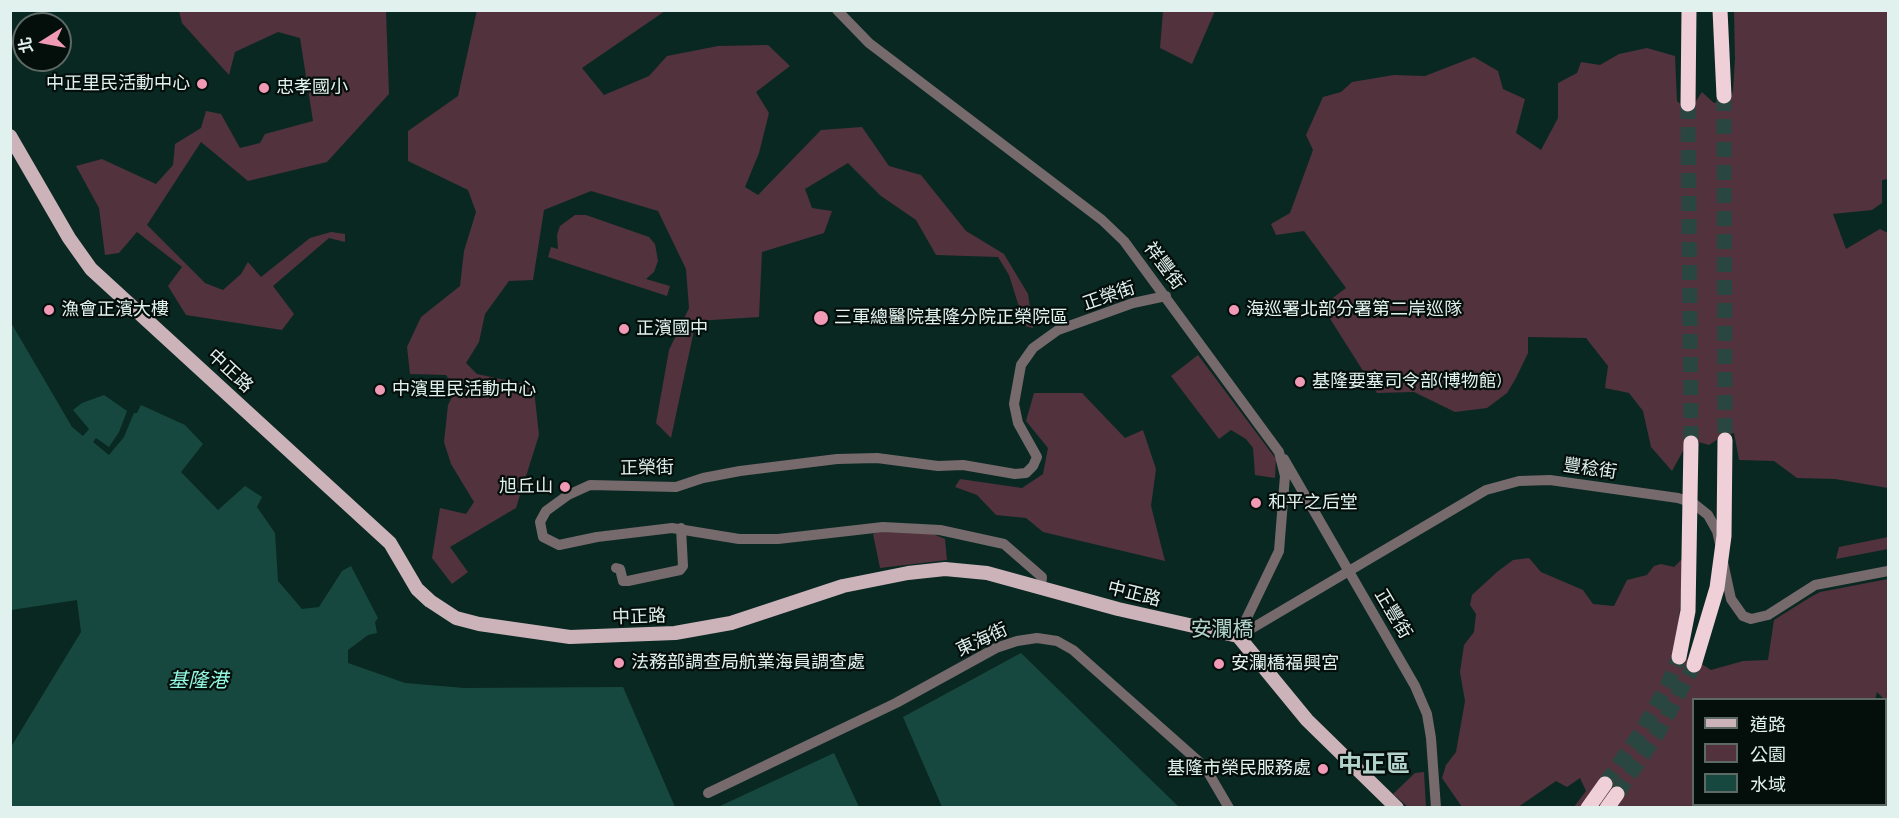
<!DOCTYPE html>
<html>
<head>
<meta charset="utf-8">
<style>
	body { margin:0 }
	#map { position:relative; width:1899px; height:818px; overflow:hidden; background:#0a2822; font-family:Raleway,"Noto Sans TC",sans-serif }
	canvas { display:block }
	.frame { position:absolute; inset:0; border:12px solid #e1f1ed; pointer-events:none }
	.legend { position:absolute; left:1692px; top:698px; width:195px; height:108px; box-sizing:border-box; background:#040e0b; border:2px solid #5c6965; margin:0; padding:8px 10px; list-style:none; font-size:18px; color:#e1f1ed }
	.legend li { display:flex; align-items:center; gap:12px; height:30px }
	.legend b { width:30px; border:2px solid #5c6965 }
	.north { position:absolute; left:12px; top:12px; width:60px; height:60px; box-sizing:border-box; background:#040e0b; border:2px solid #5c6965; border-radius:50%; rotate:259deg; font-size:16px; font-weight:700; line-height:24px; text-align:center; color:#e1f1ed }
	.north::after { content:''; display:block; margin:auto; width:21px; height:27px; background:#f09ab6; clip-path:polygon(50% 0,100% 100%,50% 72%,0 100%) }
</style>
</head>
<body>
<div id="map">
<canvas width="1899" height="818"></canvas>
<div class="frame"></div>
<ul class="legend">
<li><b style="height:8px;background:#ccb3ba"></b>道路</li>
<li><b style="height:16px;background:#52323c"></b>公園</li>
<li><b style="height:16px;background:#17483f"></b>水域</li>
</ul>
<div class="north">北</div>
</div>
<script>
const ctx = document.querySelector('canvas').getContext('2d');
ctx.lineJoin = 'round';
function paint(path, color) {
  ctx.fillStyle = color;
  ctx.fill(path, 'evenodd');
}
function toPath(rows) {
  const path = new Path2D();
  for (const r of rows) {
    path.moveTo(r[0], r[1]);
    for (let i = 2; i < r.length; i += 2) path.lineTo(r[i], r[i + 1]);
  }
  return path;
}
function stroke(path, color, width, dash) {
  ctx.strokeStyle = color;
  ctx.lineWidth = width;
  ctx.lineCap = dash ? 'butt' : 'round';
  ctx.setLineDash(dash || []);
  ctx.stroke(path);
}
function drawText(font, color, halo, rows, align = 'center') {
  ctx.font = font + ' Raleway,"Noto Sans TC",sans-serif';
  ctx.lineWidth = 4.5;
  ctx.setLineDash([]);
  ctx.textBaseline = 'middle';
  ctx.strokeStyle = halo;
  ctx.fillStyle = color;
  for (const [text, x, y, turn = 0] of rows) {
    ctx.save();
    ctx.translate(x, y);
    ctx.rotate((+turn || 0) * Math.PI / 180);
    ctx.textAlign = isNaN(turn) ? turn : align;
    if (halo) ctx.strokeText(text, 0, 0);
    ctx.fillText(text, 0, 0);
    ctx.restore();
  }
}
paint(toPath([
	[477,10,665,11,582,68,604,95,649,76,667,56,718,46,768,45,790,66,756,92,769,113,759,153,745,187,758,195,821,130,862,127,889,166,921,175,966,231,1004,254,1028,294,1033,328,1025,326,1009,275,998,257,936,255,916,220,881,196,848,163,805,189,812,208,832,211,824,233,762,252,759,317,696,321,671,438,656,423,669,350,689,308,686,269,658,211,591,191,544,210,533,280,509,281,485,314,479,342,466,363,477,374,524,384,534,390,539,435,516,508,450,547,468,572,452,584,432,558,440,508,466,514,474,502,451,464,444,442,448,405,456,389,446,375,410,374,407,347,421,317,460,286,464,251,476,212,468,190,408,161,408,131,458,96],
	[179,11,386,11,389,94,327,162,248,181,201,142,147,225,205,283,223,290,241,274,248,262,261,277,310,238,331,232,345,234,345,242,329,238,273,286,294,314,282,330,186,315,168,286,182,267,137,232,119,253,105,255,99,208,76,166,102,159,156,184,173,165,175,144,201,128,206,111,221,114,240,148,260,143,265,134,313,121,300,38,278,32,235,52,229,75,182,23],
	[1163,11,1215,11,1192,64,1160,48],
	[1734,11,1888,11,1888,179,1882,180,1882,203,1872,210,1833,214,1846,249,1880,229,1888,233,1888,488,1835,479,1797,478,1774,461,1739,460,1734,433,1721,437,1709,445,1695,441,1683,451,1672,471,1651,447,1643,411,1629,393,1605,388,1608,366,1586,338,1528,337,1528,353,1516,378,1507,393,1487,408,1455,412,1414,392,1377,393,1322,306,1346,288,1304,231,1276,235,1271,224,1290,213,1313,150,1306,135,1323,97,1341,92,1352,82,1394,75,1425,76,1474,57,1498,71,1503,89,1525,99,1516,133,1541,150,1558,118,1558,83,1577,73,1581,62,1600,65,1619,54,1647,48,1675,56,1677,101,1685,108,1694,104,1702,92,1714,103,1730,99,1733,91,1735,59],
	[575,215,586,215,649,237,655,244,658,261,654,272,646,279,670,286,667,296,548,257,551,247,558,249,557,235,560,226],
	[1198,355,1276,459,1275,478,1255,475,1253,448,1246,439,1231,430,1219,439,1171,376],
	[1034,393,1082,393,1125,438,1143,430,1156,469,1151,506,1165,561,1043,532,1026,518,996,515,977,495,955,487,960,479,1022,488,1043,474,1048,448,1026,421],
	[883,530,928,532,945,539,947,560,880,568,873,534],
	[1888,537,1888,549,1836,559,1839,547],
	[1529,558,1541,572,1583,590,1593,604,1614,606,1627,580,1647,575,1654,566,1661,564,1674,567,1683,558,1677,656,1700,663,1711,670,1743,661,1768,660,1774,620,1809,598,1820,592,1888,579,1888,703,1877,692,1875,700,1694,700,1694,804,1886,804,1886,702,1888,705,1888,807,1574,807,1586,791,1580,778,1567,787,1556,781,1518,807,1462,807,1442,778,1446,765,1456,752,1465,701,1460,672,1464,645,1474,632,1476,614,1470,605,1472,595,1497,572,1513,560],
	[1424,772,1426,807,1408,807,1393,794,1415,773]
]), '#52323c');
paint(toPath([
	[10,321,72,427,83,436,89,429,73,410,82,403,104,395,127,411,119,432,109,447,96,438,93,442,109,455,124,437,134,413,137,413,141,405,185,425,203,444,181,472,218,510,245,486,262,497,257,507,275,533,278,581,302,609,319,607,342,571,351,566,378,618,375,622,377,633,368,635,348,650,348,663,405,683,464,688,623,687,675,807,11,807,11,747,81,632,77,600,11,610],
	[1021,653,1148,777,1179,807,942,807,903,717],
	[834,753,859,807,718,807]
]), '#17483f');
stroke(toPath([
	[1724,96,1725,440],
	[1688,104,1691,443],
	[1605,784,1641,732,1667,686,1679,657],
	[1617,794,1658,733,1694,665]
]), '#2a4640', 15, [15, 8]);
stroke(toPath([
	[837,10,869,43,1102,220,1124,241,1279,452,1285,476,1279,551,1238,636],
	[1284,459,1415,686,1427,714,1431,738,1436,808],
	[1723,562,1731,599,1743,616,1751,619,1768,615,1815,585,1888,571],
	[616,568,620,569,623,581,628,581,680,570,683,566,681,528],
	[1041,587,1042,577,1004,544,940,530,883,527,778,539,739,539,672,528,597,537,559,545,543,537,540,522,546,511,568,495,590,485,676,487,703,478,740,471,837,459,877,458,938,466,963,465,1015,474,1026,473,1033,466,1037,457,1018,423,1014,404,1021,365,1033,348,1058,330,1133,303,1166,296],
	[1239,636,1486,490,1519,481,1550,480,1678,498,1693,503,1708,515,1717,531,1720,544],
	[708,793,896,703,996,648,1017,641,1037,638,1057,641,1073,650,1205,767,1229,808]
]), '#766a6d', 10);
stroke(toPath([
	[10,136,69,238,91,269,390,543,417,589,430,601,456,618,479,624,570,637,675,633,731,623,843,586,908,573,945,569,987,573,1118,609,1238,636,1307,720,1397,808]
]), '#ccb3ba', 14);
stroke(toPath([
	[1720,10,1724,96],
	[1688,104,1689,10],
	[1588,808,1605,784],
	[1607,808,1617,794]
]), '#efcfd8', 15);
stroke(toPath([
	[1679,657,1688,611,1691,443],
	[1694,665,1717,588,1724,536,1725,440]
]), '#efcfd8', 15);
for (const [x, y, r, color] of [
	[202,84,6,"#f09ab6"],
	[264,88,6,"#f09ab6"],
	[49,310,6,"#f09ab6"],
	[1234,310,6,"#f09ab6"],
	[821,318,8,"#f09ab6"],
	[624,329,6,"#f09ab6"],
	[1300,382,6,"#f09ab6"],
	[380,390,6,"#f09ab6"],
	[565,487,6,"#f09ab6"],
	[1256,503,6,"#f09ab6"],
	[619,663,6,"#f09ab6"],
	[1219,664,6,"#f09ab6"],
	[1323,769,6,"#f09ab6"]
]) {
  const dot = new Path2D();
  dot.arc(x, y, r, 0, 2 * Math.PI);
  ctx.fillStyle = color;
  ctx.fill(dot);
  stroke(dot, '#040e0b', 2);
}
drawText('18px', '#e1f1ed', '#040e0b', [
	["中正里民活動中心",190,84,"right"],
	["忠孝國小",276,88],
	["漁會正濱大樓",61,310],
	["海巡署北部分署第二岸巡隊",1246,310],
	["三軍總醫院基隆分院正榮院區",834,318],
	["正濱國中",636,329],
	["基隆要塞司令部(博物館)",1312,382],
	["中濱里民活動中心",392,390],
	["旭丘山",553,487,"right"],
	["和平之后堂",1268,503],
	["法務部調查局航業海員調查處",631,663],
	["安瀾橋福興宮",1231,664],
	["基隆市榮民服務處",1311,769,"right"]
], 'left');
drawText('18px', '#e1f1ed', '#040e0b', [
	["祥豐街",1164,266,53],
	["正榮街",1109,296,-19],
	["中正路",230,371,43],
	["正榮街",647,468,-1],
	["豐稔街",1590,469,8],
	["中正路",1134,594,14],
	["正豐街",1393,614,59],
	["中正路",639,617,-2],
	["東海街",982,640,-25]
]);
drawText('italic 20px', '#93f6e1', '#040e0b', [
	["基隆港",198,681]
]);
drawText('21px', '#b2d3cb', '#040e0b', [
	["安瀾橋",1222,630]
]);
drawText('bold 24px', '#b2d3cb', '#040e0b', [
	["中正區",1374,765]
]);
</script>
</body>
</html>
